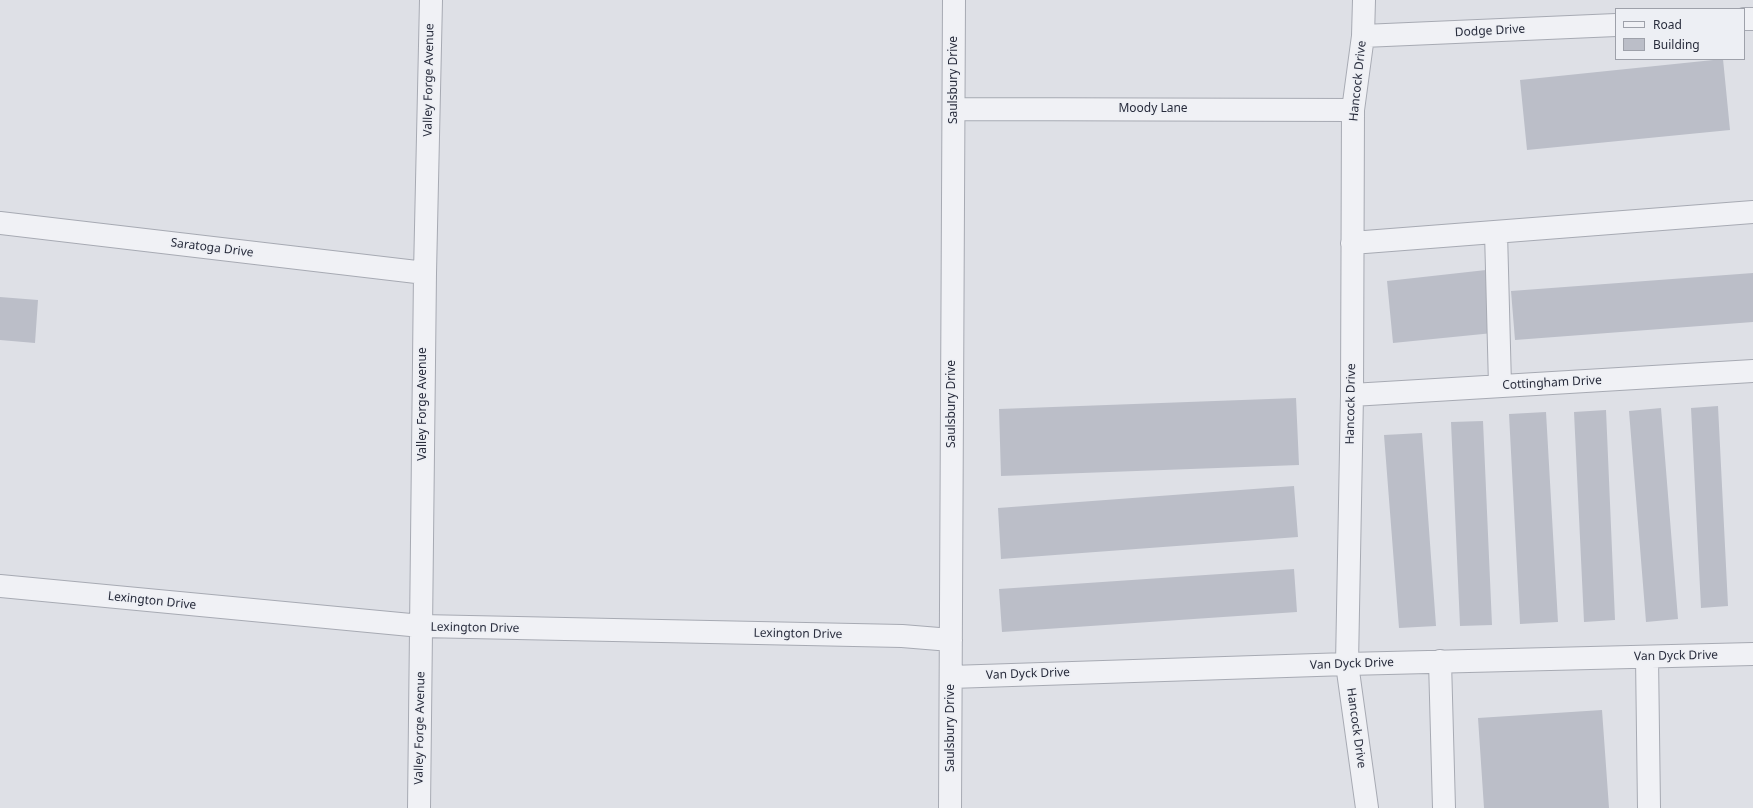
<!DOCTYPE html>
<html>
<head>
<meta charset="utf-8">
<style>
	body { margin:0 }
	#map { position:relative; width:1753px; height:808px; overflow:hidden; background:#dee0e6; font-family:"Noto Sans",sans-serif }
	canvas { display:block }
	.legend { position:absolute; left:1615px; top:8px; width:130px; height:52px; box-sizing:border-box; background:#edeff4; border:1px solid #9ea1aa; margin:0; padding:5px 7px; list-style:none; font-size:12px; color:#282c3c }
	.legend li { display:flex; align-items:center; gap:8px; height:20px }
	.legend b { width:20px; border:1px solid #9ea1aa }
</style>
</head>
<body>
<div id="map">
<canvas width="1753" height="808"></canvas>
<ul class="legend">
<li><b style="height:5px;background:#f0f1f5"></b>Road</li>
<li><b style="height:11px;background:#bbbec8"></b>Building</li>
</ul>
</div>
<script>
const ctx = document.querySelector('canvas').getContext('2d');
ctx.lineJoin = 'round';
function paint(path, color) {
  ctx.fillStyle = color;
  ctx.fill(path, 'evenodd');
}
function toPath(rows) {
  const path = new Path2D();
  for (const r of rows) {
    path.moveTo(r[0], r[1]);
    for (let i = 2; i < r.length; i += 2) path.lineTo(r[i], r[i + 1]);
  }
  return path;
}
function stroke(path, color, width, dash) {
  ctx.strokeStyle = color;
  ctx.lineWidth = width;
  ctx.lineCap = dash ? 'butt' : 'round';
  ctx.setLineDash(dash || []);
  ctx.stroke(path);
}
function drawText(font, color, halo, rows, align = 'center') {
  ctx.font = font + ' "Noto Sans",sans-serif';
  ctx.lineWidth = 3;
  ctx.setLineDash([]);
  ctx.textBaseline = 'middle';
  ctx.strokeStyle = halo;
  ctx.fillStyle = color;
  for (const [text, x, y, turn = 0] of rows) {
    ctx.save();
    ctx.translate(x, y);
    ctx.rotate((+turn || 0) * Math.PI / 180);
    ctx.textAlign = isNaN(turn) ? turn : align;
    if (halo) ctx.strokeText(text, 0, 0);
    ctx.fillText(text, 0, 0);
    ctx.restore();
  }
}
paint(toPath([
	[1723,59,1730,130,1527,150,1520,80],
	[1486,270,1493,333,1393,343,1387,281],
	[1753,273,1753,322,1515,340,1511,291],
	[0,297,38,300,35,343,0,340],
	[1296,398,1299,465,1001,476,999,409],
	[1718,406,1728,606,1701,608,1691,408],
	[1661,408,1678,619,1646,622,1629,411],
	[1606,410,1615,620,1584,622,1574,412],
	[1546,412,1558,622,1520,624,1509,414],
	[1483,421,1492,625,1460,626,1451,422],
	[1422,433,1436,626,1399,628,1384,435],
	[1294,486,1298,537,1001,559,998,508],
	[1294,569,1297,612,1002,632,999,589],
	[1602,710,1609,808,1484,808,1478,718]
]), '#bbbec8');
const minor = toPath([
	[1364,0,1363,36,1353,110,1352,395,1347,664,1367,808],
	[1744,19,1753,19],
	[1363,36,1616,25],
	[954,109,1353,110],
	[0,223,425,273],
	[1496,232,1500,386],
	[1352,243,1753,212],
	[1352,395,1753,371],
	[0,586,421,626,902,636,951,640],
	[1647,657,1649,808],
	[1440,661,1444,808],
	[951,677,1347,664,1753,654],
	[419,808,425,273,431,0],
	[950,808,954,0]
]);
stroke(minor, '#a7aab3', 24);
stroke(minor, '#f0f1f5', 22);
drawText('12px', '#282c3c', '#edeff4', [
	["Dodge Drive",1490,31,-3],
	["Valley Forge Avenue",429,80,-89],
	["Saulsbury Drive",954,80,-90],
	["Hancock Drive",1358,81,-84],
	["Moody Lane",1153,109],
	["Saratoga Drive",212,248,7],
	["Cottingham Drive",1552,383,-3],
	["Valley Forge Avenue",423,404,-90],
	["Saulsbury Drive",952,404,-90],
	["Hancock Drive",1351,404,-89],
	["Lexington Drive",152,601,6],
	["Lexington Drive",475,628,1],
	["Lexington Drive",798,634,1],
	["Van Dyck Drive",1676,656,-1],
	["Van Dyck Drive",1352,664,-2],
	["Van Dyck Drive",1028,674,-2],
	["Valley Forge Avenue",420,728,-89],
	["Saulsbury Drive",951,728,-90],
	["Hancock Drive",1356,728,82]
]);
</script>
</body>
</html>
